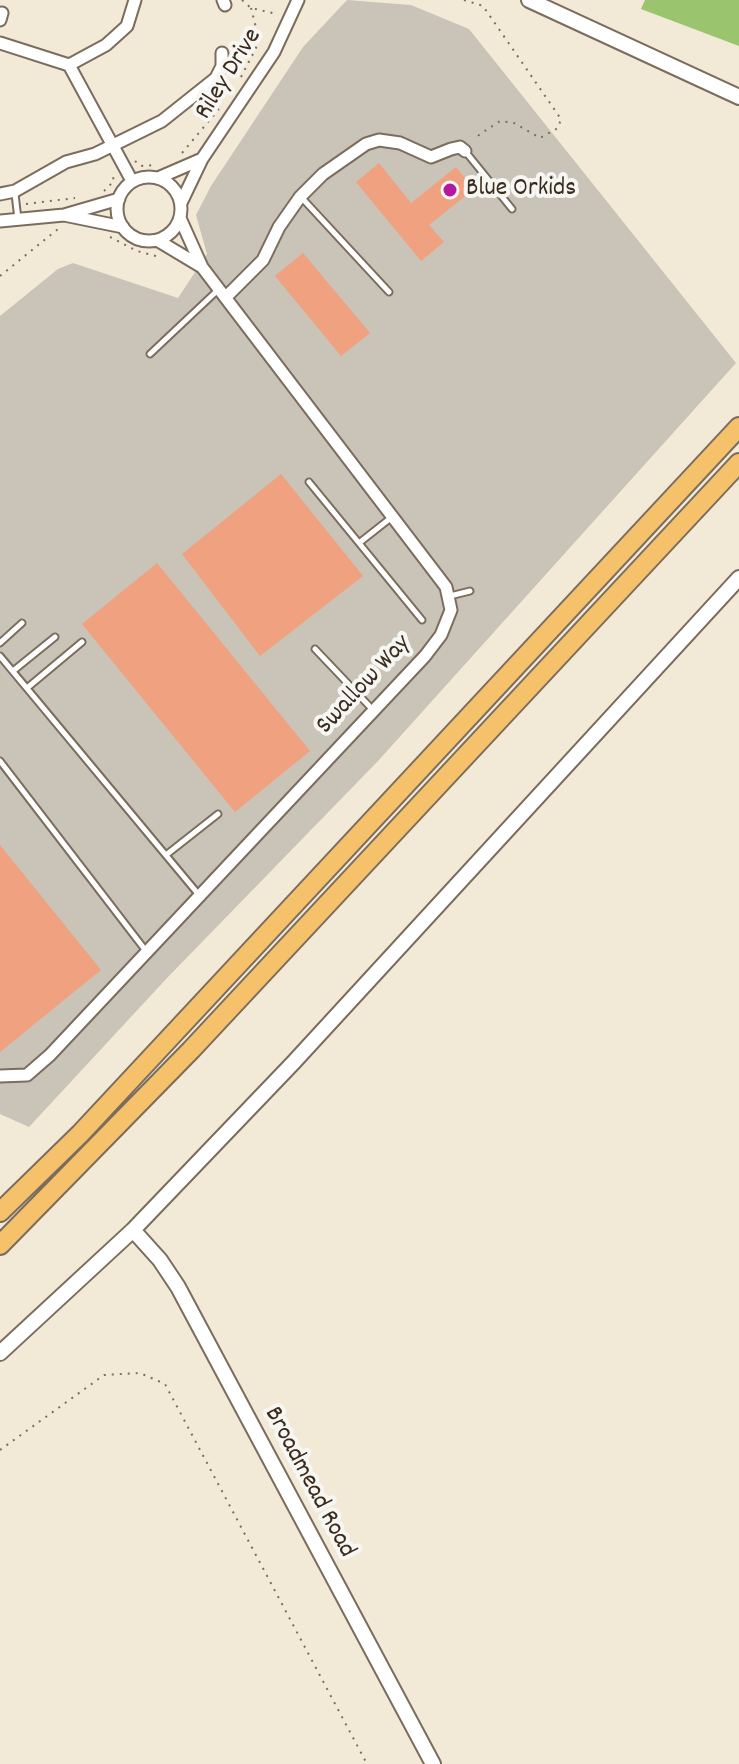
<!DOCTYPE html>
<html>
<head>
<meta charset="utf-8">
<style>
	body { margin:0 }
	canvas { display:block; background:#f2e9d6 }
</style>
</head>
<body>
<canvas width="739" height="1764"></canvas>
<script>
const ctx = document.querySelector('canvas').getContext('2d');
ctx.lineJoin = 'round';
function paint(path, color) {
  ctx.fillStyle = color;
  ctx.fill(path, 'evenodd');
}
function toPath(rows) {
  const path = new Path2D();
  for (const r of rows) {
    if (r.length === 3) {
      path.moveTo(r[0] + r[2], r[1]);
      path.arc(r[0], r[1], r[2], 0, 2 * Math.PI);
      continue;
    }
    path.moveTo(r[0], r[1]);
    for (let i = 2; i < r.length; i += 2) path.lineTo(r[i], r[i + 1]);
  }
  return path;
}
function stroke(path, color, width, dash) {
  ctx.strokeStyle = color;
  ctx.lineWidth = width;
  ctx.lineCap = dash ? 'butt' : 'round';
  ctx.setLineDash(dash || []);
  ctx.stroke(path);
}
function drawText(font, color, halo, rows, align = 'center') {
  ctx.font = font + ' Dekko,sans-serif';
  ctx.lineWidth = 8;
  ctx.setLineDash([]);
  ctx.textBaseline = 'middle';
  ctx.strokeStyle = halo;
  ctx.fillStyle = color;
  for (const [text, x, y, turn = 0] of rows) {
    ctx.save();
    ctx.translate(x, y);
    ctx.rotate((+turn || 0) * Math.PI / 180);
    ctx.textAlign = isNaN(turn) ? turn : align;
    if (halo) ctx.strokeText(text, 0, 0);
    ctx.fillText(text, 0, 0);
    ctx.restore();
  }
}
paint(toPath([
	[347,0,411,5,469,29,736,363,378,761,167,978,29,1127,0,1114,0,316,58,269,73,263,178,298,207,254,196,215,211,186,303,47]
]), '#cac3b8');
paint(toPath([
	[645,0,739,0,739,46,641,9]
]), '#9bc46f');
paint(toPath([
	[379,163,411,203,456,167,474,189,429,225,444,242,421,261,356,182],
	[303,253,370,333,341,356,275,276],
	[281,474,363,576,260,656,182,554],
	[157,563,310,751,235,812,82,624],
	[0,845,101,970,0,1052]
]), '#f0a17f');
const service = toPath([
	[465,151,512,209],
	[15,194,18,219],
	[301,197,389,292],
	[150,354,219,289],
	[309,482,422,620],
	[359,543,392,517],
	[450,596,470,591],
	[0,643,22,623],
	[315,649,373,710],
	[0,656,199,895],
	[13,671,55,637],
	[27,688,82,642],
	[0,761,146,951],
	[166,855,218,814]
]);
const minor = toPath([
	[223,0,225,5],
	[0,20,2,13],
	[0,43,69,65,132,181],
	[69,65,106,45,127,26,135,0],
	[202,159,274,52,298,0],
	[149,209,32],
	[158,178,202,159,181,203],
	[0,194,15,191,66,162,95,154,162,121,216,78,222,66,222,53],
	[119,199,64,215,123,227],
	[0,221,64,215],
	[157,240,202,267,180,218],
	[226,297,263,260,279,227,300,197,323,174,366,144,379,140,400,143,431,157,451,149,460,147,465,151],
	[0,1076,27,1075,50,1055,425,656,441,635,451,610,446,587,202,267]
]);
const tertiary = toPath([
	[529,0,739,97],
	[133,1230,160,1260,178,1287,433,1764],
	[0,1353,133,1230,293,1063,739,578]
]);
const trunk = toPath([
	[0,1212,80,1134,739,427],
	[0,1245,191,1050,739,463]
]);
stroke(service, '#7b6d5e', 9);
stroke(minor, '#7b6d5e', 15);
stroke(tertiary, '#7b6d5e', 18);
stroke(trunk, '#7b6d5e', 22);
stroke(toPath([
	[242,0,251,8,277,14],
	[464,0,483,6,561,119,558,128,540,138,514,123,500,121,473,139],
	[241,77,256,48,258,35,251,8],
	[182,153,219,109],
	[135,161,141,166,155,165],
	[104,191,114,181,112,173],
	[26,204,75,198],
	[110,237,137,251,160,257],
	[0,276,58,229],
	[0,1450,104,1375,140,1373,165,1384,367,1764]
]), '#7b6d5e', 2, [2, 6]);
stroke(service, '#fff', 5);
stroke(minor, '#fff', 11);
stroke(tertiary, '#fff', 14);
stroke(trunk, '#f5c16b', 18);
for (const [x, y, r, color] of [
	[450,190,8,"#b5179e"]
]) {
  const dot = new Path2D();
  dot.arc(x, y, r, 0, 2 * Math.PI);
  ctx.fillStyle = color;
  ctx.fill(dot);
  stroke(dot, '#f6f6f2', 3);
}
drawText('26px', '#3b2a1e', '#f6f6f2', [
	["Riley Drive",230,75,-58],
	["Swallow Way",365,686,-47],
	["Broadmead Road",308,1483,62]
]);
drawText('26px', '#3b2a1e', '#f6f6f2', [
	["Blue Orkids",466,190]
], 'left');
</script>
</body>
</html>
